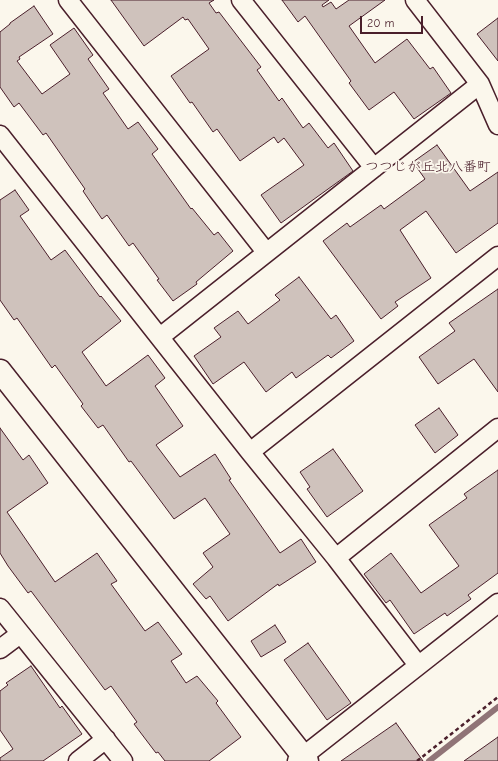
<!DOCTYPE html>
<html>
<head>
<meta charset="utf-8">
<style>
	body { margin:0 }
	#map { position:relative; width:498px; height:761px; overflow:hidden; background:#fbf7ec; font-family:"Comic Neue",sans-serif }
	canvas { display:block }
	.scale { position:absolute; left:360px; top:16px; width:63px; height:18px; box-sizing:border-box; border:2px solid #4a1f2b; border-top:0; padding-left:5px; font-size:12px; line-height:14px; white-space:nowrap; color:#4a1f2b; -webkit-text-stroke:3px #fbf7ec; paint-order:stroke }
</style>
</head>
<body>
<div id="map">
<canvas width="498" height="761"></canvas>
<div class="scale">20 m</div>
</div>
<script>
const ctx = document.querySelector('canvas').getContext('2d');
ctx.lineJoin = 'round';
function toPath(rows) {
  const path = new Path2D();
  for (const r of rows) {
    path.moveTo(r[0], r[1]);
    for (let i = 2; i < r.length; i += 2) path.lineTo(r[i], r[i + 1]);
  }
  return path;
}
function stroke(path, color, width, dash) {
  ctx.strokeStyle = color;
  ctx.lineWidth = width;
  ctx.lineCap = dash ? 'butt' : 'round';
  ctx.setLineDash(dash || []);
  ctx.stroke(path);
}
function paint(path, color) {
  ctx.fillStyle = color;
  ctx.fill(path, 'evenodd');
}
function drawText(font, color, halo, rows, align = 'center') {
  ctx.font = font + ' "Comic Neue","Klee One",sans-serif';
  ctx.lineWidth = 3.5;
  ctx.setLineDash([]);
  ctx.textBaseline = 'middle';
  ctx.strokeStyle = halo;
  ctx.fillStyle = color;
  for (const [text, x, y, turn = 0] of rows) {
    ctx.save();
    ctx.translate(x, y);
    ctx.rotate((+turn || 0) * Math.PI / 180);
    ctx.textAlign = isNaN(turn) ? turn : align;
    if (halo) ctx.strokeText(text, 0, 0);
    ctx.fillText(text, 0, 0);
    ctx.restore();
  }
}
stroke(toPath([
	[429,761,498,707]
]), '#907477', 6);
const building = toPath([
	[111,0,214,0,209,3,216,13,219,12,261,67,257,70,279,101,282,98,303,128,309,123,328,148,334,143,353,171,281,223,261,195,304,165,284,138,278,143,274,137,240,161,217,129,213,132,192,102,190,103,171,76,209,49,188,19,185,20,183,17,144,46,111,0],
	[282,0,329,0,322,5,323,7,331,2,336,9,349,0,385,0,349,26,375,63,407,39,430,69,433,67,451,93,414,119,394,92,369,110,349,83,351,81,305,16,298,22,282,0],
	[34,6,53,34,19,57,20,59,17,61,42,94,70,74,50,45,74,28,93,55,88,59,109,89,103,93,128,129,138,122,158,149,152,154,191,209,192,208,214,235,218,232,233,251,196,282,197,284,173,301,157,280,159,279,133,243,129,246,107,215,102,219,83,191,85,189,46,133,43,135,19,103,14,107,0,87,0,32,10,24,10,23,34,6],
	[498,18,498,61,477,34,498,18],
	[437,145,470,191,498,172,498,223,456,253,426,211,400,230,431,278,395,302,398,306,381,319,323,241,347,223,350,227,381,205,384,209,425,179,413,162,437,145],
	[15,190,29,210,20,216,51,260,65,250,100,297,101,296,121,321,82,352,106,386,148,355,165,378,155,386,183,426,156,445,180,477,215,454,231,479,229,480,280,553,301,539,316,562,279,586,278,584,228,621,210,596,206,599,193,584,213,567,203,553,230,534,205,498,174,519,131,461,129,462,103,425,98,428,81,406,83,404,55,365,52,368,17,318,14,320,0,300,0,200,15,190],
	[299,277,331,319,336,315,354,341,331,358,328,355,296,378,292,372,266,392,244,362,213,384,194,356,221,337,214,328,238,311,248,324,280,300,275,295,299,277],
	[498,289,498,392,474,359,438,384,419,357,455,331,449,323,498,289],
	[439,408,458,435,435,453,415,425,439,408],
	[0,428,23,460,29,455,48,483,7,512,55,582,97,553,117,581,111,584,145,631,158,622,182,654,171,661,186,683,197,676,218,701,216,703,241,737,209,761,165,761,158,752,156,753,134,724,137,722,111,686,105,690,31,591,28,593,8,566,0,553,0,428],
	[333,449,363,491,327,517,307,489,310,487,300,472,333,449],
	[498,470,498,573,468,595,471,599,447,616,445,613,414,634,390,600,386,603,364,574,391,553,421,593,459,566,429,525,467,498,464,494,498,470],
	[275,625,286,642,261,657,251,641,275,625],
	[308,643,351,703,327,720,284,660,308,643],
	[31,666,60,708,62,706,82,734,43,761,0,761,0,758,13,749,0,730,0,691,8,685,6,683,31,666],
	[396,723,423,761,341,761,396,723],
	[498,737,498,761,464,761,498,737]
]);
paint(building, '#cfc2bc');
stroke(building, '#4a1f2b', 1);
const minor = toPath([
	[68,0,266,252],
	[241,0,374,168],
	[415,0,480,84,498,125],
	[0,135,250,452,336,558,418,665],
	[160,337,480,84],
	[250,452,498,256],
	[336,558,498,428],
	[0,608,123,761],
	[0,649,20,634],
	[78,761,106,739],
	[297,761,498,603]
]);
const tertiary = toPath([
	[0,371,307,761]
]);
stroke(minor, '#4a1f2b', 21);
stroke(tertiary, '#4a1f2b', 25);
stroke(toPath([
	[417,761,498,697]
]), '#4a1f2b', 2.5, [4, 3]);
stroke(minor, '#fbf7ec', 18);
stroke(tertiary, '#fbf7ec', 22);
drawText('14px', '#4a1f2b', '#fbf7ec', [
	["つつじが丘北八番町",428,167]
]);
</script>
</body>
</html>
